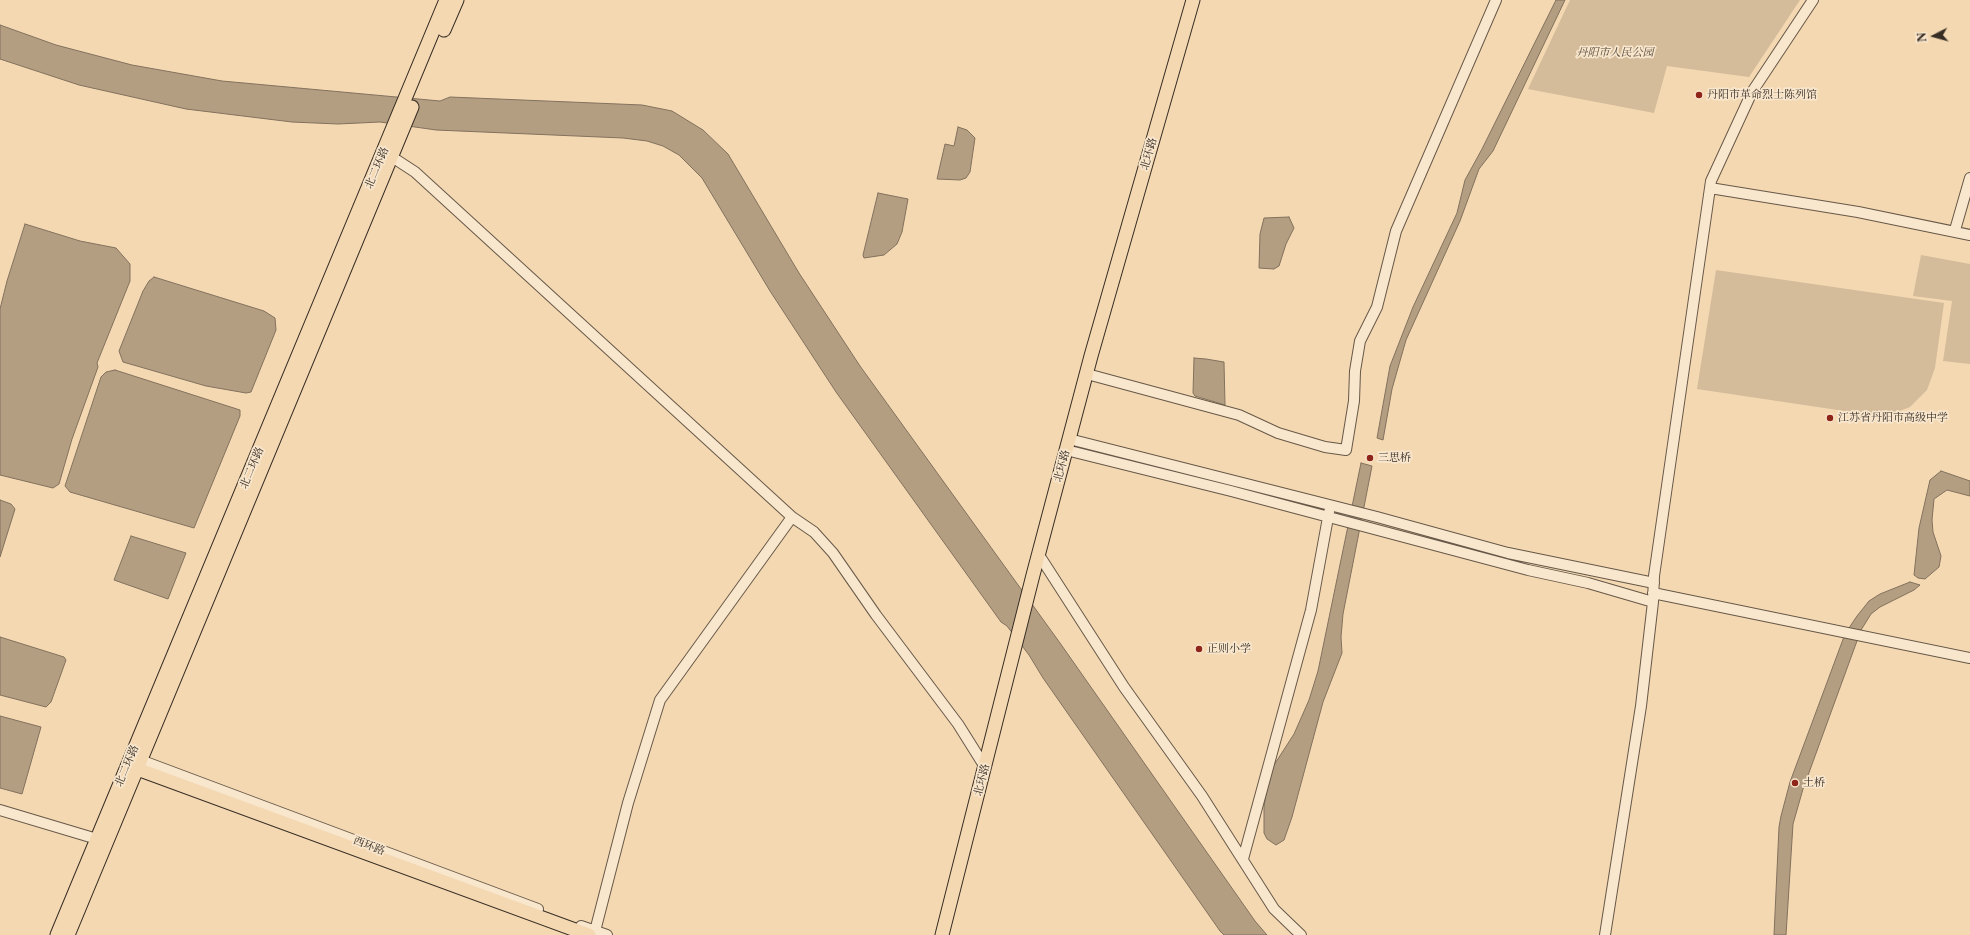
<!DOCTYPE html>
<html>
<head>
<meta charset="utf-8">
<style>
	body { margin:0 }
	#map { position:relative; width:1970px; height:935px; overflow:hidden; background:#f4d8b2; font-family:"Libre Caslon Text",serif }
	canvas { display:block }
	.north { position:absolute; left:1914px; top:16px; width:40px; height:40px; -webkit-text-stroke:3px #f8e6cd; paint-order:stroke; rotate:264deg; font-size:11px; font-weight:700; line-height:16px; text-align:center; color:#382e25 }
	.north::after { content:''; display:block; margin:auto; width:14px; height:18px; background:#382e25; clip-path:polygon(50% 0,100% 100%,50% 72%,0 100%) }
</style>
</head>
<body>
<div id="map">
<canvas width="1970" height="935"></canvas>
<div class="north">N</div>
</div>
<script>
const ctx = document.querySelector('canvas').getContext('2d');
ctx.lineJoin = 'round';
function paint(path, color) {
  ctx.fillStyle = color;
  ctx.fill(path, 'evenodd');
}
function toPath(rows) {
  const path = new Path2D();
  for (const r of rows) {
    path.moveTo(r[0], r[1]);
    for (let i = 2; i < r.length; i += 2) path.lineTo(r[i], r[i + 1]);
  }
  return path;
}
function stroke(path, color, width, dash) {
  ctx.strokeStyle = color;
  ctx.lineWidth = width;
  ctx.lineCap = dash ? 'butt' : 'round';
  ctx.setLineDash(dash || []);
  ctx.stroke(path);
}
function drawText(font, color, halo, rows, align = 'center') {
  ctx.font = font + ' "Libre Caslon Text","Noto Serif SC",serif';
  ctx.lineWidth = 3.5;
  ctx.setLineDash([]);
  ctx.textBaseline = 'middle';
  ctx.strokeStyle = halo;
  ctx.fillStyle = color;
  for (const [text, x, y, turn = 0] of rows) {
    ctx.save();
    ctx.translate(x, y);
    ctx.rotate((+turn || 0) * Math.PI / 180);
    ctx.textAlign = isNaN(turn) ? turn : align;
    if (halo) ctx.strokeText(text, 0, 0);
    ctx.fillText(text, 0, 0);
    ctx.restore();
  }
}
paint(toPath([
	[1570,0,1800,0,1749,77,1667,66,1654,113,1528,89],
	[1921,255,1970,264,1970,364,1943,361,1952,301,1913,296],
	[1716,270,1944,303,1935,368,1927,390,1910,407,1889,415,1871,415,1697,389]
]), '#d4bb9a');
const water = toPath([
	[1556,0,1565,0,1493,151,1479,169,1460,221,1406,340,1392,389,1383,440,1377,438,1390,366,1413,307,1457,213,1465,180,1482,149,1556,0],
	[0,25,56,45,132,65,222,81,440,101,450,97,642,105,672,111,703,130,728,154,799,273,860,366,1060,643,1255,921,1267,935,1224,935,1220,931,1043,678,1029,655,1007,626,1001,622,836,392,770,291,702,178,679,155,663,146,647,141,623,138,436,130,380,122,338,124,292,122,186,109,79,85,0,59,0,25],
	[958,127,967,130,975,138,970,172,966,178,960,180,937,179,945,144,954,146,958,127],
	[878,193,908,199,902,232,897,244,884,255,864,258,863,255,878,193],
	[1289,217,1294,228,1286,244,1279,266,1274,269,1259,268,1260,234,1264,218,1289,217],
	[25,224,80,241,116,248,130,264,130,281,97,363,98,367,72,439,59,484,53,488,0,475,0,309,7,281,25,224],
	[154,277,264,311,275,318,276,330,251,392,246,393,206,386,123,362,119,351,143,291,149,281,154,277],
	[1194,358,1206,359,1224,362,1225,405,1195,396,1193,393,1194,358],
	[115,370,240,410,240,416,194,528,70,492,65,486,101,377,106,372,115,370],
	[1361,463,1372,466,1343,614,1341,637,1342,653,1323,702,1292,817,1284,840,1276,845,1267,839,1264,833,1264,807,1267,787,1274,765,1294,734,1309,700,1318,671,1361,463],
	[1941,471,1970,481,1970,496,1947,490,1934,499,1932,520,1933,532,1941,556,1939,567,1925,579,1918,578,1914,575,1919,528,1930,480,1941,471],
	[0,500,11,504,15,509,0,557,0,500],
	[131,536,186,553,168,599,114,580,131,536],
	[1910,582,1920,585,1914,590,1880,607,1871,614,1861,630,1803,789,1793,824,1786,935,1774,935,1779,827,1781,816,1790,782,1845,634,1857,616,1869,601,1880,594,1910,582],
	[0,637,64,657,66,660,51,702,46,707,0,695,0,637],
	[0,716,41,727,22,794,0,788,0,716]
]);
paint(water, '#b49e82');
stroke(water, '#82715d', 1);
const minor = toPath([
	[392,157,415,172,792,517,814,532,833,553,876,615,958,724,985,767],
	[1710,188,1858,212,1970,235],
	[1955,230,1970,178],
	[1087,374,1239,415,1278,433,1325,447,1346,450,1354,401,1355,371,1360,341,1377,307,1396,231,1496,0],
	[1069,439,1377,517,1508,553,1654,583],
	[1066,450,1231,491,1528,570,1588,583,1653,602,1641,706,1605,935],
	[1039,555,1124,687,1202,796,1274,909,1301,935],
	[1653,593,1970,658],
	[1653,602,1654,576,1711,181,1752,92,1813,0],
	[135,758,538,909],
	[0,810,97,839],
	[1243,859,1311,610,1329,512],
	[581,926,607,935],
	[594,935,628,803,660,700,792,517]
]);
const major = toPath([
	[444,30,457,0],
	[129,766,589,935],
	[57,935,446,0],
	[68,935,412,107],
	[942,935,1033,575,1091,356,1193,0]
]);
stroke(minor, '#675848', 12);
stroke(major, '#382e25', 15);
stroke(minor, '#f8e6cd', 10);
stroke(major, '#f4d8b2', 13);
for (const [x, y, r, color] of [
	[1699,95,4,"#8f2418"],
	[1830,418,4,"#8f2418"],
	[1370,458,4,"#8f2418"],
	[1199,649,4,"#8f2418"],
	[1795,783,4,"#8f2418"]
]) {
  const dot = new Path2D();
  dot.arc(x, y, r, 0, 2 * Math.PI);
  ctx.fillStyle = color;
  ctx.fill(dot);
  stroke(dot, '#f8e6cd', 1.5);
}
drawText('italic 11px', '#574a3c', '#f8e6cd', [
	["丹阳市人民公园",1615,53]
]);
drawText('11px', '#382e25', '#f8e6cd', [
	["丹阳市革命烈士陈列馆",1707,95],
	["江苏省丹阳市高级中学",1838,418],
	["三思桥",1378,458],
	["正则小学",1207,649],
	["土桥",1803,783]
], 'left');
drawText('11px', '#382e25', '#f8e6cd', [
	["北环路",1149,154,-74],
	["北二环路",377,168,-67],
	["北环路",1062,466,-75],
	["北二环路",252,468,-67],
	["北二环路",127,766,-67],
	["北环路",982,780,-76],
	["西环路",369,846,21]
]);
</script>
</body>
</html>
